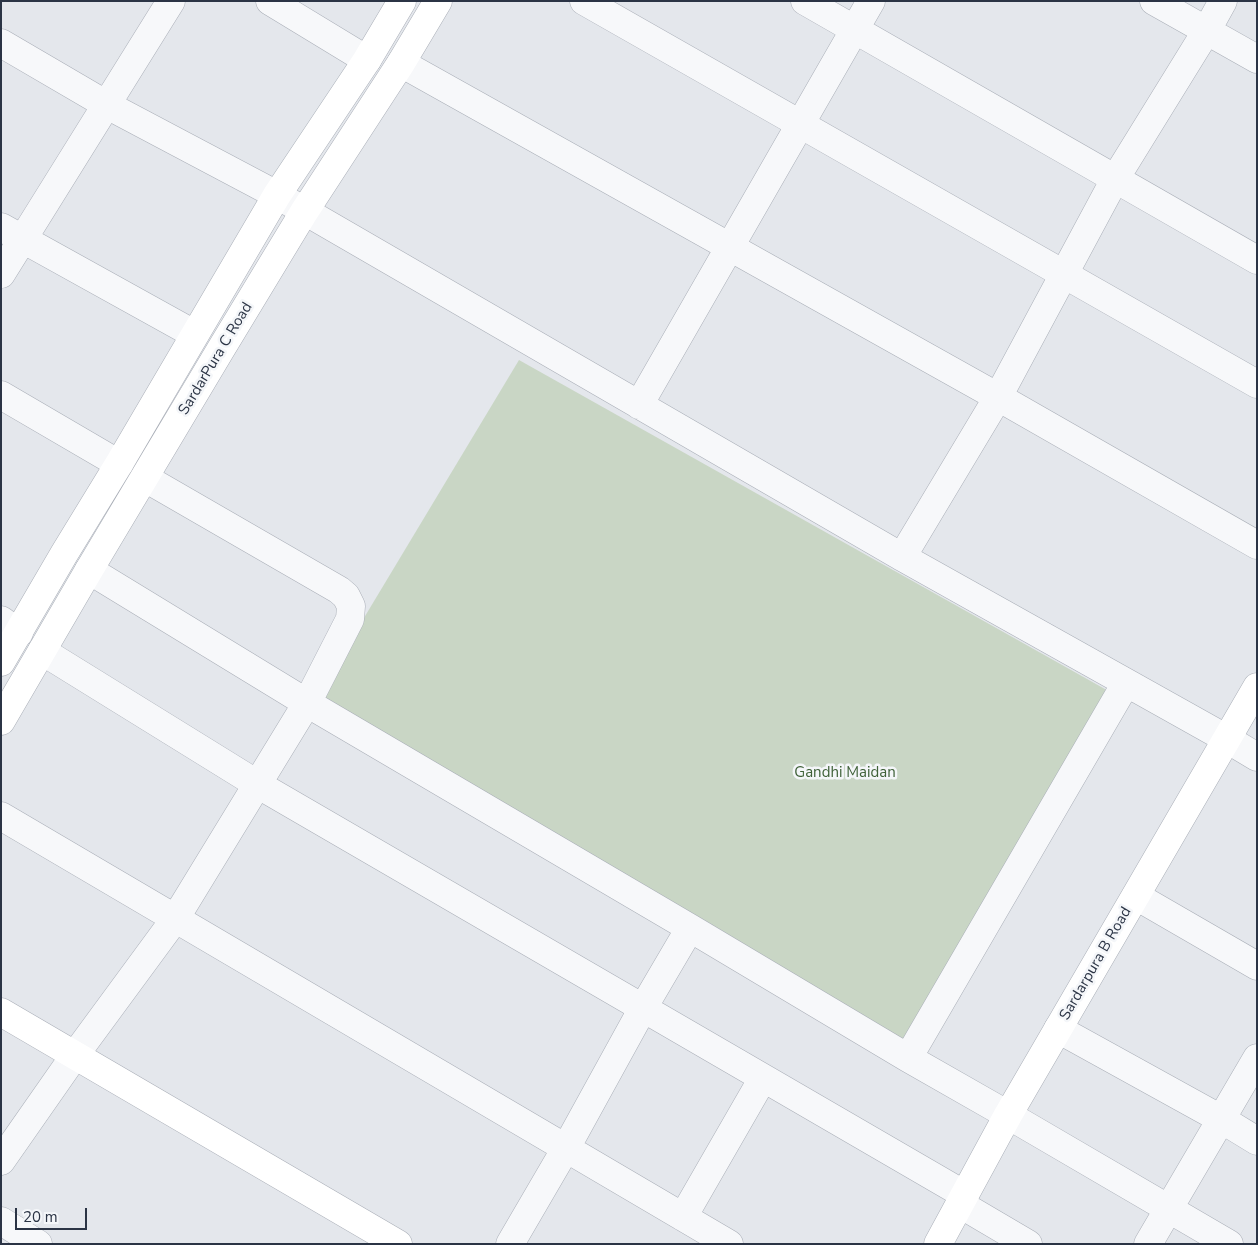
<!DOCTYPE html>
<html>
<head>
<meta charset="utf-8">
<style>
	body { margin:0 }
	#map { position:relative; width:1258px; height:1245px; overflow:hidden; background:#e4e7ec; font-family:"Nunito Sans",sans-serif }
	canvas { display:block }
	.frame { position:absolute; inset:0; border:2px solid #2b3445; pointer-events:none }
	.scale { position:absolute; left:15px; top:1208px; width:72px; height:22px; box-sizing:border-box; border:2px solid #2b3445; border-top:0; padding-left:6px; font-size:15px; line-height:18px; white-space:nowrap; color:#2b3445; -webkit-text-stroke:4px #f4f6f9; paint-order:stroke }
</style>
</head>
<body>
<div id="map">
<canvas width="1258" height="1245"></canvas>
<div class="frame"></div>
<div class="scale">20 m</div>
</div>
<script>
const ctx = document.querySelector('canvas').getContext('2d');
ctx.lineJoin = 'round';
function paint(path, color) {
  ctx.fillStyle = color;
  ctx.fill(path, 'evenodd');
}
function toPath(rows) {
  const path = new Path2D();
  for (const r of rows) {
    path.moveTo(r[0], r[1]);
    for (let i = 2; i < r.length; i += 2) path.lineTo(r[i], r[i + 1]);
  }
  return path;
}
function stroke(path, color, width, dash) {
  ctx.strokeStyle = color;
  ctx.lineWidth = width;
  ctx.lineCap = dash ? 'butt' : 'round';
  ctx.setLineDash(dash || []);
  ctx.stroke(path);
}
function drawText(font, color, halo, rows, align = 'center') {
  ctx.font = font + ' "Nunito Sans",sans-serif';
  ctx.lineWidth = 5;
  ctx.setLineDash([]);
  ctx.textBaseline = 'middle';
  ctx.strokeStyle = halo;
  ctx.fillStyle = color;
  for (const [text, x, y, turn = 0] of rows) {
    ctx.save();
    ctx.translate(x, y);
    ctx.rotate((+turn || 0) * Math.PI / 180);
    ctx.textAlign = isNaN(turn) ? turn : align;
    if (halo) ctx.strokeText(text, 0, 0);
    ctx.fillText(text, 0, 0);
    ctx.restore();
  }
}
paint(toPath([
	[519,360,1128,702,920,1049,317,696]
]), '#c9d6c5');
const street = toPath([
	[270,1,367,60],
	[584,1,1257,384],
	[805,1,1257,260],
	[1154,1,1257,59],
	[1,43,107,105,277,195,902,557,1227,739,1257,757],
	[401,63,998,397,1257,545],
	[1,227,194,334],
	[1,274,171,1],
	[1,395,119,464],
	[639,405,871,1],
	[902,557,998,397,1115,179,1207,30,1223,1],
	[89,570,307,703,690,928,908,1058,1008,1115,1229,1244],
	[1,620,19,633],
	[42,651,257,784,965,1195],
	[1,816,729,1244],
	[1136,896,1257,966],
	[1058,1029,1221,1119,1257,1141],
	[908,1058,1126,683],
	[1,1161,75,1055,175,919,307,703,350,619,351,606,346,596,339,590,145,478],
	[960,1204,1028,1244],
	[683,1217,763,1078],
	[1,1221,38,1244],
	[510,1244,566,1148,643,1008,690,928],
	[1148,1244,1257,1058]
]);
const secondary = toPath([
	[1,662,64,554,119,464,277,195,367,60,402,1],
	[1,721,89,570,221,349,304,212,401,63,438,1],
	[1,1012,398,1244],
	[938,1244,1008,1115,1257,687]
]);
stroke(street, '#a9aeb7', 29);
stroke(secondary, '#a9aeb7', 29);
stroke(street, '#f7f8fa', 28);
stroke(secondary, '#fff', 28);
drawText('15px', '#2b3445', '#f4f6f9', [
	["SardarPura C Road",216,359,-59],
	["Sardarpura B Road",1096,964,-60]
]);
drawText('15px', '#3f6138', '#f4f6f9', [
	["Gandhi Maidan",845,773]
]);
</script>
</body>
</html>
